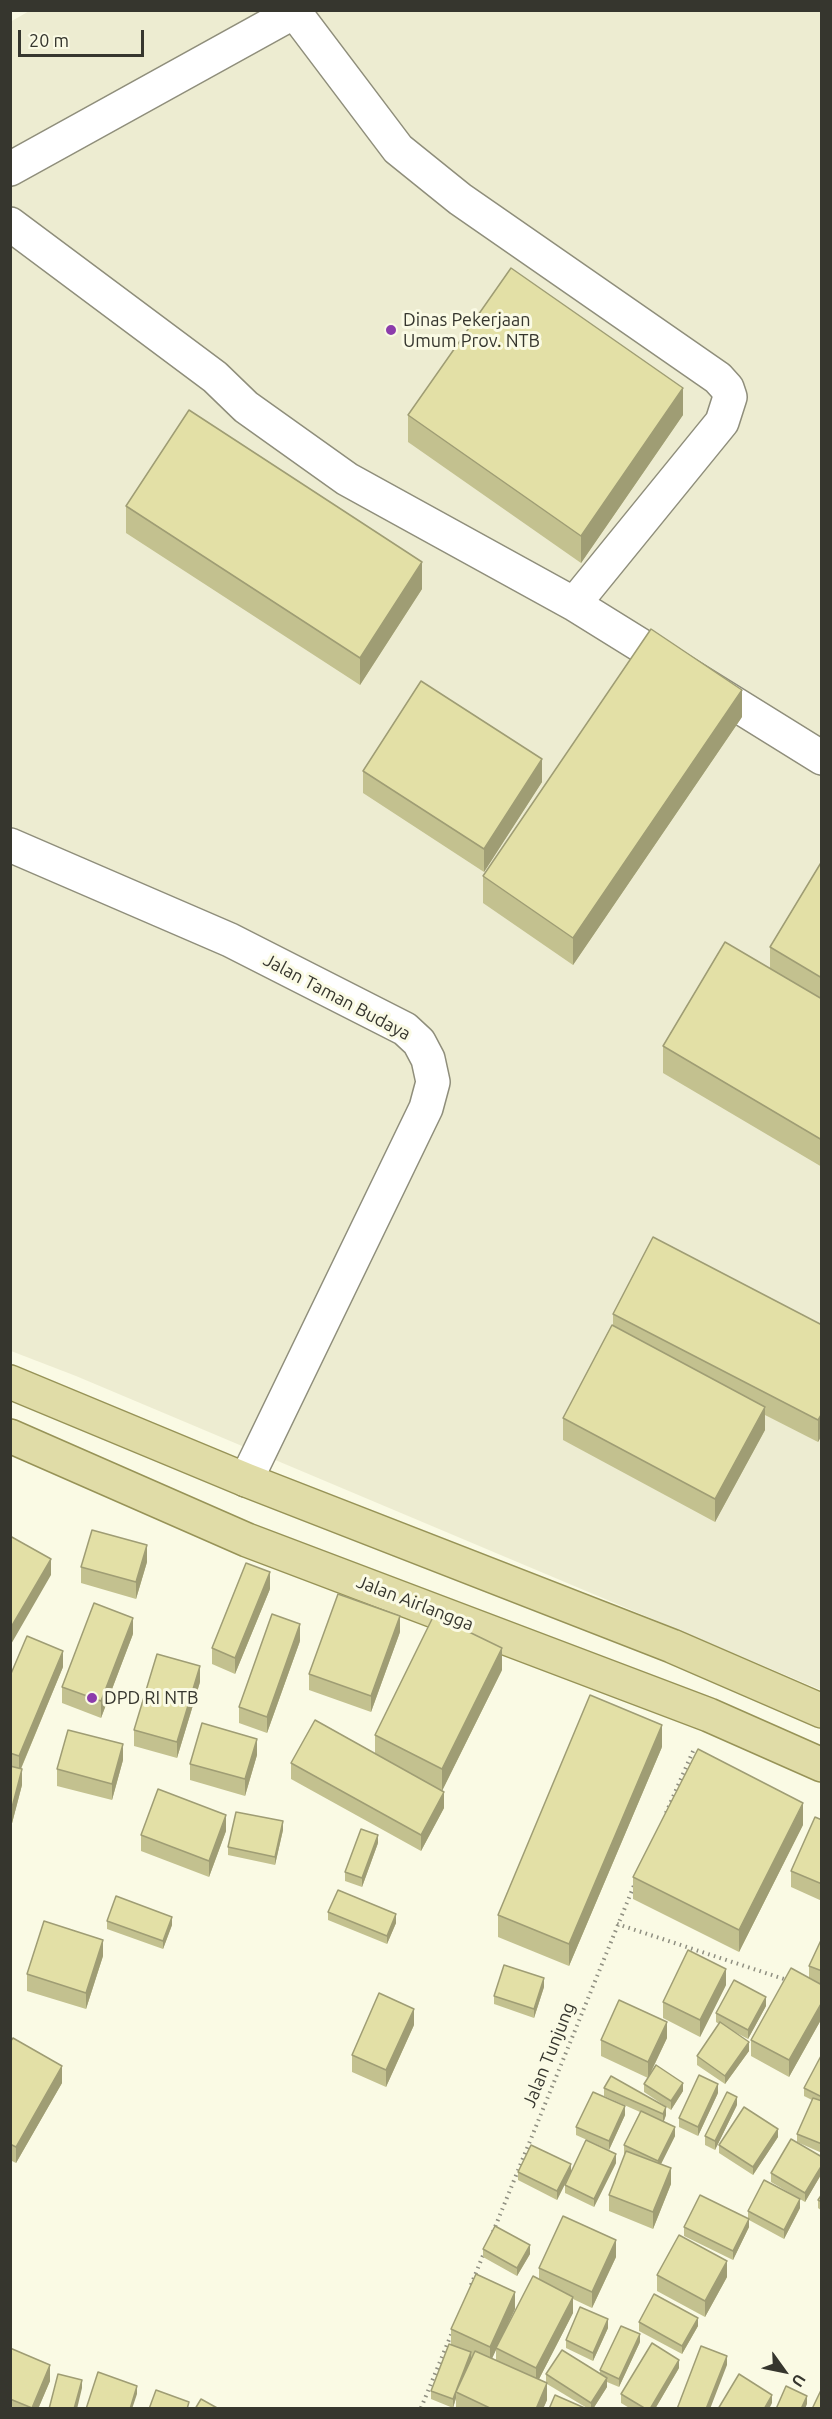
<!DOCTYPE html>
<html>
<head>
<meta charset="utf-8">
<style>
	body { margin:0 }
	#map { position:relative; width:832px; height:2419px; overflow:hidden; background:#fafae4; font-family:Ubuntu,sans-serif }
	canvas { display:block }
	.frame { position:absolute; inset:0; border:12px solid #36362e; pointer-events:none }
	.north { position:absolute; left:754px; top:2341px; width:60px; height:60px; -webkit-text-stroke:4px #fafae4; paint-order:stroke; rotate:123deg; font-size:16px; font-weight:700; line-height:24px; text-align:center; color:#36362e }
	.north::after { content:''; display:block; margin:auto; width:21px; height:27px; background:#36362e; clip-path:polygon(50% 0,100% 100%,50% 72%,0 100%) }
	.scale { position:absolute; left:18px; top:30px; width:126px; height:27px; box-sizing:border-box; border:3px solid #36362e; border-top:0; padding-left:8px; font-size:18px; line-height:21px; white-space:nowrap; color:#36362e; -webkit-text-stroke:4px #fafae4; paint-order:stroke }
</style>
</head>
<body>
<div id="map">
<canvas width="832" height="2419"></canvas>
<div class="frame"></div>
<div class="north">U</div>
<div class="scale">20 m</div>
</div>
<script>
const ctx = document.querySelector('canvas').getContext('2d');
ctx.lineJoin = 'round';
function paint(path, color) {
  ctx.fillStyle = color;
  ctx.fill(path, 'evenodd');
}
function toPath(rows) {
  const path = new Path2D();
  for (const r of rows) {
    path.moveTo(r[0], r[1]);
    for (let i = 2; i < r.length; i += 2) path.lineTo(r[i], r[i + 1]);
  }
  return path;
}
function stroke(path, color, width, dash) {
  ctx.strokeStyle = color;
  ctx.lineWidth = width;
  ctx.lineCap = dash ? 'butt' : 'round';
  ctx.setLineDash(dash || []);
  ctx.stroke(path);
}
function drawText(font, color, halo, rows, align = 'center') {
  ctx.font = font + ' Ubuntu,sans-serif';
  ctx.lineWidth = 6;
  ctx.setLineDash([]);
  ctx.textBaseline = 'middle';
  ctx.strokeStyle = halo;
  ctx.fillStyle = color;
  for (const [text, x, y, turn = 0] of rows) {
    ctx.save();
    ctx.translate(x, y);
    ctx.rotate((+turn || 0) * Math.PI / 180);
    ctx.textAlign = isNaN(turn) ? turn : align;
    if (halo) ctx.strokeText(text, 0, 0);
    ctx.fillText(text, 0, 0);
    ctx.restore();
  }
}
paint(toPath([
	[31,10,821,11,821,1690,76,1376,11,1351,10,22]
]), '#edecd1');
const minor = toPath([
	[10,169,294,12],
	[10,224,215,377,246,407,347,479,574,604,722,422,730,397,727,388,718,378,460,199,398,149,293,10],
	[574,604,822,758],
	[10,845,230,940,405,1029,419,1042,428,1059,433,1082,426,1108,246,1480]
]);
const major = toPath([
	[10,1382,246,1480,672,1646,822,1711],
	[10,1436,247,1540,709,1715,822,1765]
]);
stroke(minor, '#8f8e7b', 36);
stroke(major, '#979357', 36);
stroke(toPath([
	[666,1813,694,1749],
	[617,1924,787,1980],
	[493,2232,635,1883],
	[471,2285,484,2253],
	[421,2408,453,2330]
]), '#8f8f81', 4, [1.5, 4.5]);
stroke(minor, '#fff', 33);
stroke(major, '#e0dca7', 33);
paint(toPath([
	[408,415,683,415,581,563,408,442],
	[126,506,422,589,360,685,126,533],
	[742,717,573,965,483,903,483,876],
	[363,771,542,782,484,872,363,793],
	[822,861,822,1167,663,1073,663,1046,770,968,770,947],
	[613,1314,822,1325,822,1435,818,1442,765,1415,765,1430,715,1522,563,1440,563,1418,613,1326],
	[147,1562,136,1599,81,1583,81,1567],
	[270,1589,235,1674,212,1664,212,1648],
	[400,1632,371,1712,309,1690,309,1674],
	[133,1634,101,1718,62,1703,62,1687],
	[300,1641,267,1733,239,1723,239,1707],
	[63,1667,21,1769,22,1785,10,1831,10,1676],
	[502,1670,442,1791,444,1808,421,1851,291,1779,291,1763,375,1753,375,1735],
	[200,1682,177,1758,134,1746,134,1730],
	[662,1747,569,1966,498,1937,498,1915],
	[257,1755,245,1796,190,1780,190,1764],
	[123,1760,112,1800,57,1786,57,1769],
	[822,1820,822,1901,791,1887,791,1871],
	[803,1825,739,1952,633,1899,633,1877],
	[283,1830,275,1865,228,1855,228,1847],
	[226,1831,209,1877,141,1851,141,1835],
	[378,1843,362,1887,345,1881,345,1872],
	[328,1912,396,1923,387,1944,328,1920],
	[107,1921,172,1925,163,1949,107,1929],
	[822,1938,822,2018,789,2077,751,2056,751,2040,809,1978,809,1966],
	[103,1956,86,2009,27,1991,27,1974],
	[726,1985,700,2037,663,2018,663,2002],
	[544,1987,534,2018,494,2004,494,1996],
	[766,2006,748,2039,729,2029,749,2051,725,2084,697,2065,697,2056,719,2024,716,2022,716,2013],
	[414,2025,386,2087,352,2072,352,2055],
	[667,2038,651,2072,683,2091,671,2110,644,2092,644,2084,648,2078,601,2056,601,2040],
	[10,2042,62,2083,16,2163,10,2160],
	[822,2054,822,2153,797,2142,797,2134,812,2100,804,2096,804,2088],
	[604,2088,666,2115,664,2121,675,2136,661,2164,671,2184,653,2229,609,2211,609,2195,625,2154,624,2154,624,2145,640,2112,604,2096],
	[718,2093,698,2136,679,2127,679,2118],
	[737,2105,715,2150,705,2145,705,2136],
	[625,2115,609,2150,576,2135,576,2127],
	[778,2137,753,2175,719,2153,719,2145],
	[822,2157,822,2173,805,2202,771,2182,771,2173],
	[616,2163,594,2207,565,2193,565,2185,566,2182,557,2200,518,2180,518,2172,571,2172],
	[822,2194,822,2211,818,2208,818,2200],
	[800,2208,784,2239,749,2220,749,2227,733,2260,684,2236,684,2227,748,2219,748,2211],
	[483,2249,530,2254,517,2276,483,2257],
	[616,2257,592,2308,573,2299,573,2313,539,2379,546,2383,546,2374,600,2374,600,2370,640,2342,619,2387,607,2382,607,2387,593,2409,549,2409,587,2408,547,2384,547,2400,543,2409,456,2409,456,2398,453,2408,431,2399,431,2391,451,2344,451,2329,515,2309,502,2336,539,2279,539,2268],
	[496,2349,496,2360,492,2358],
	[657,2275,727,2277,705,2317,657,2291],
	[639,2322,698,2326,682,2354,639,2331],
	[608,2328,593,2361,566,2348,566,2340],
	[10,2348,50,2381,38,2409,10,2409],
	[679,2368,655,2409,631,2409,621,2403,621,2394]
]), '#c3c18f');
paint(toPath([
	[683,388,683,415,581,563,581,536],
	[422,562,422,589,360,685,360,658],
	[742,690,742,717,573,965,573,938],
	[542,759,542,782,484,872,484,849],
	[765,1407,765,1430,715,1522,715,1499],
	[822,1413,822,1435,818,1442,818,1420],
	[147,1545,147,1562,136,1599,136,1582],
	[51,1559,51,1575,10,1646,10,1629],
	[270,1572,270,1589,235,1674,235,1658],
	[400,1616,400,1632,371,1712,371,1696],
	[133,1618,133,1634,101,1718,101,1701],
	[300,1624,300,1641,267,1733,267,1717],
	[502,1648,502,1670,442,1791,442,1769],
	[63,1651,63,1667,19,1773,19,1756],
	[200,1666,200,1682,177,1758,177,1742],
	[662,1725,662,1747,569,1966,569,1944],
	[257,1739,257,1755,245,1796,245,1779],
	[123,1744,123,1760,112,1800,112,1784],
	[22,1769,22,1785,10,1831,10,1815],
	[444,1792,444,1808,421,1851,421,1835],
	[803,1803,803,1825,739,1952,739,1930],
	[226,1815,226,1831,209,1877,209,1861],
	[283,1821,283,1830,275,1865,275,1857],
	[378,1835,378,1843,362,1887,362,1878],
	[396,1914,396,1923,387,1944,387,1936],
	[172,1917,172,1925,163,1949,163,1941],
	[103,1940,103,1956,86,2009,86,1993],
	[726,1969,726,1985,700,2037,700,2020],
	[544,1978,544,1987,534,2018,534,2009],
	[766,1997,766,2006,748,2039,748,2030],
	[822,2002,822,2018,789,2077,789,2060],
	[414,2009,414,2025,386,2087,386,2070],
	[667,2022,667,2038,648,2078,648,2062],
	[749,2042,749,2051,725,2084,725,2076],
	[62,2066,62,2083,16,2163,16,2147],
	[683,2083,683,2091,671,2110,671,2101],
	[718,2084,718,2093,698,2136,698,2127],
	[737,2097,737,2105,715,2150,715,2141],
	[625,2106,625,2115,609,2150,609,2141],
	[666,2107,666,2115,663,2123,663,2114],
	[675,2127,675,2136,658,2170,658,2161],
	[778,2129,778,2137,753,2175,753,2167],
	[616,2154,616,2163,594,2207,594,2199],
	[571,2164,571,2172,557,2200,557,2191],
	[822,2165,822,2173,805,2202,805,2193],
	[671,2168,671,2184,653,2229,653,2212],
	[800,2199,800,2208,784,2239,784,2230],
	[749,2219,749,2227,733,2260,733,2251],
	[616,2240,616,2257,592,2308,592,2292],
	[530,2245,530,2254,517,2276,517,2268],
	[727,2261,727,2277,705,2317,705,2301],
	[515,2292,515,2309,490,2363,490,2347],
	[573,2297,573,2313,536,2385,536,2368],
	[698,2318,698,2326,682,2354,682,2346],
	[608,2319,608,2328,593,2361,593,2353],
	[640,2334,640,2342,619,2387,619,2379],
	[471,2352,471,2361,456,2392,456,2398,453,2408,453,2399],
	[727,2356,727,2365,710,2409,706,2409],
	[679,2360,679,2368,655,2409,650,2409],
	[50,2365,50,2381,38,2409,32,2409],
	[607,2378,607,2387,593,2409,591,2409,591,2403],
	[82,2380,82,2388,77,2409,74,2409],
	[547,2383,547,2400,543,2409,536,2409],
	[137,2386,137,2394,132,2409,130,2409],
	[772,2395,772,2403,769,2409,764,2409],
	[807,2396,807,2404,805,2409,801,2409]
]), '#9f9d74');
const building = toPath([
	[511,268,683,388,581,536,408,415,511,268],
	[189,410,422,562,360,658,126,506,189,410],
	[651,629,742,690,573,938,483,876,651,629],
	[421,681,542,759,484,849,363,771,421,681],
	[822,861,822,978,770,947,822,861],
	[725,942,822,999,822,1140,663,1046,725,942],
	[653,1237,822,1325,822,1413,818,1420,613,1314,653,1237],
	[612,1325,765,1407,715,1499,563,1418,612,1325],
	[92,1530,147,1545,136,1582,81,1567,92,1530],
	[10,1536,51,1559,10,1629,10,1536],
	[246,1563,270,1572,235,1658,212,1648,246,1563],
	[338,1594,400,1616,371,1696,309,1674,338,1594],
	[94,1603,133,1618,101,1701,62,1687,94,1603],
	[272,1614,300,1624,267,1717,239,1707,272,1614],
	[434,1615,502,1648,442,1769,375,1735,434,1615],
	[27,1636,63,1651,19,1756,10,1753,10,1676,27,1636],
	[157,1654,200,1666,177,1742,134,1730,157,1654],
	[590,1695,662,1725,569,1944,498,1915,590,1695],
	[315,1720,444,1792,421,1835,291,1763,315,1720],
	[202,1723,257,1739,245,1779,190,1764,202,1723],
	[68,1730,123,1744,112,1784,57,1769,68,1730],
	[698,1749,803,1803,739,1930,633,1877,698,1749],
	[10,1766,22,1769,10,1815,10,1766],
	[158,1789,226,1815,209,1861,141,1835,158,1789],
	[236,1812,283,1821,275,1857,228,1847,236,1812],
	[815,1817,822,1820,822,1884,791,1871,815,1817],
	[361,1829,378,1835,362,1878,345,1872,361,1829],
	[338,1890,396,1914,387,1936,328,1912,338,1890],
	[116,1896,172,1917,163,1941,107,1921,116,1896],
	[44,1921,103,1940,86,1993,27,1974,44,1921],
	[822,1938,822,1971,809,1966,822,1938],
	[688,1950,726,1969,700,2020,663,2002,688,1950],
	[504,1965,544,1978,534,2009,494,1996,504,1965],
	[791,1968,822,1985,822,2002,789,2060,751,2040,791,1968],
	[734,1980,766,1997,748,2030,716,2013,734,1980],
	[379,1993,414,2009,386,2070,352,2055,379,1993],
	[619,2000,667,2022,648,2062,601,2040,619,2000],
	[720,2022,749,2042,725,2076,697,2056,720,2022],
	[13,2038,62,2066,16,2147,10,2144,10,2042,13,2038],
	[822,2054,822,2097,804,2088,822,2054],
	[656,2065,683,2083,671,2101,644,2084,656,2065],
	[699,2075,718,2084,698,2127,679,2118,699,2075],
	[611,2076,666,2107,663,2114,604,2088,611,2076],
	[593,2092,625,2106,609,2141,576,2127,593,2092],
	[727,2092,737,2097,715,2141,705,2136,727,2092],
	[813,2098,822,2101,822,2144,797,2134,813,2098],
	[744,2107,778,2129,753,2167,719,2145,744,2107],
	[641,2111,675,2127,658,2161,624,2145,641,2111],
	[791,2139,822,2157,822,2165,805,2193,771,2173,791,2139],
	[586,2140,616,2154,594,2199,565,2185,586,2140],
	[531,2145,571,2164,557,2191,518,2172,531,2145],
	[626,2151,671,2168,653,2212,609,2195,626,2151],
	[764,2180,800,2199,784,2230,748,2211,764,2180],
	[822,2194,822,2202,818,2200,822,2194],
	[700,2195,749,2219,733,2251,684,2227,700,2195],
	[563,2216,616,2240,592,2292,539,2268,563,2216],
	[495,2226,530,2245,517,2268,483,2249,495,2226],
	[679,2235,727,2261,705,2301,657,2275,679,2235],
	[476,2274,515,2292,490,2347,451,2329,476,2274],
	[533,2276,573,2297,536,2368,496,2348,533,2276],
	[654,2294,698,2318,682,2346,639,2322,654,2294],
	[580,2307,608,2319,593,2353,566,2340,580,2307],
	[621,2326,640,2334,619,2379,600,2370,621,2326],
	[652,2343,679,2360,650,2409,646,2409,621,2394,652,2343],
	[449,2344,471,2352,453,2399,431,2391,449,2344],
	[701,2346,727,2356,706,2409,677,2409,701,2346],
	[10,2348,50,2365,32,2408,10,2399,10,2348],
	[562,2350,607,2378,591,2403,546,2374,562,2350],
	[475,2351,547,2383,536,2409,492,2409,456,2392,475,2351],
	[98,2372,137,2386,130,2409,86,2409,98,2372],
	[58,2374,82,2380,74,2409,49,2409,58,2374],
	[739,2374,772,2395,764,2409,718,2409,739,2374],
	[786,2386,807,2396,801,2409,776,2409,786,2386],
	[822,2388,822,2409,812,2409,822,2388],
	[156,2390,189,2402,187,2409,149,2409,156,2390],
	[555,2395,587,2409,549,2409,555,2395],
	[201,2399,219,2409,195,2409,201,2399]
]);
paint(building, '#e3e0a6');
stroke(building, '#9f9d74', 1.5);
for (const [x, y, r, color] of [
	[391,330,6,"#8c3cab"],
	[92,1698,6,"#8c3cab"]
]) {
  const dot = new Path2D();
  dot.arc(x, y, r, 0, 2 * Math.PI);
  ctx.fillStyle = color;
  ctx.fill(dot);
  stroke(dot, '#fafae4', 2);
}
drawText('18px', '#36362e', '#fafae4', [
	["Dinas Pekerjaan",403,320],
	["Umum Prov. NTB",403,341],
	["DPD RI NTB",104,1698]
], 'left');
drawText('18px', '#36362e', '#fafae4', [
	["Jalan Taman Budaya",337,997,28],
	["Jalan Airlangga",415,1603,21],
	["Jalan Tunjung",549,2055,-68]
]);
</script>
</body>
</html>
